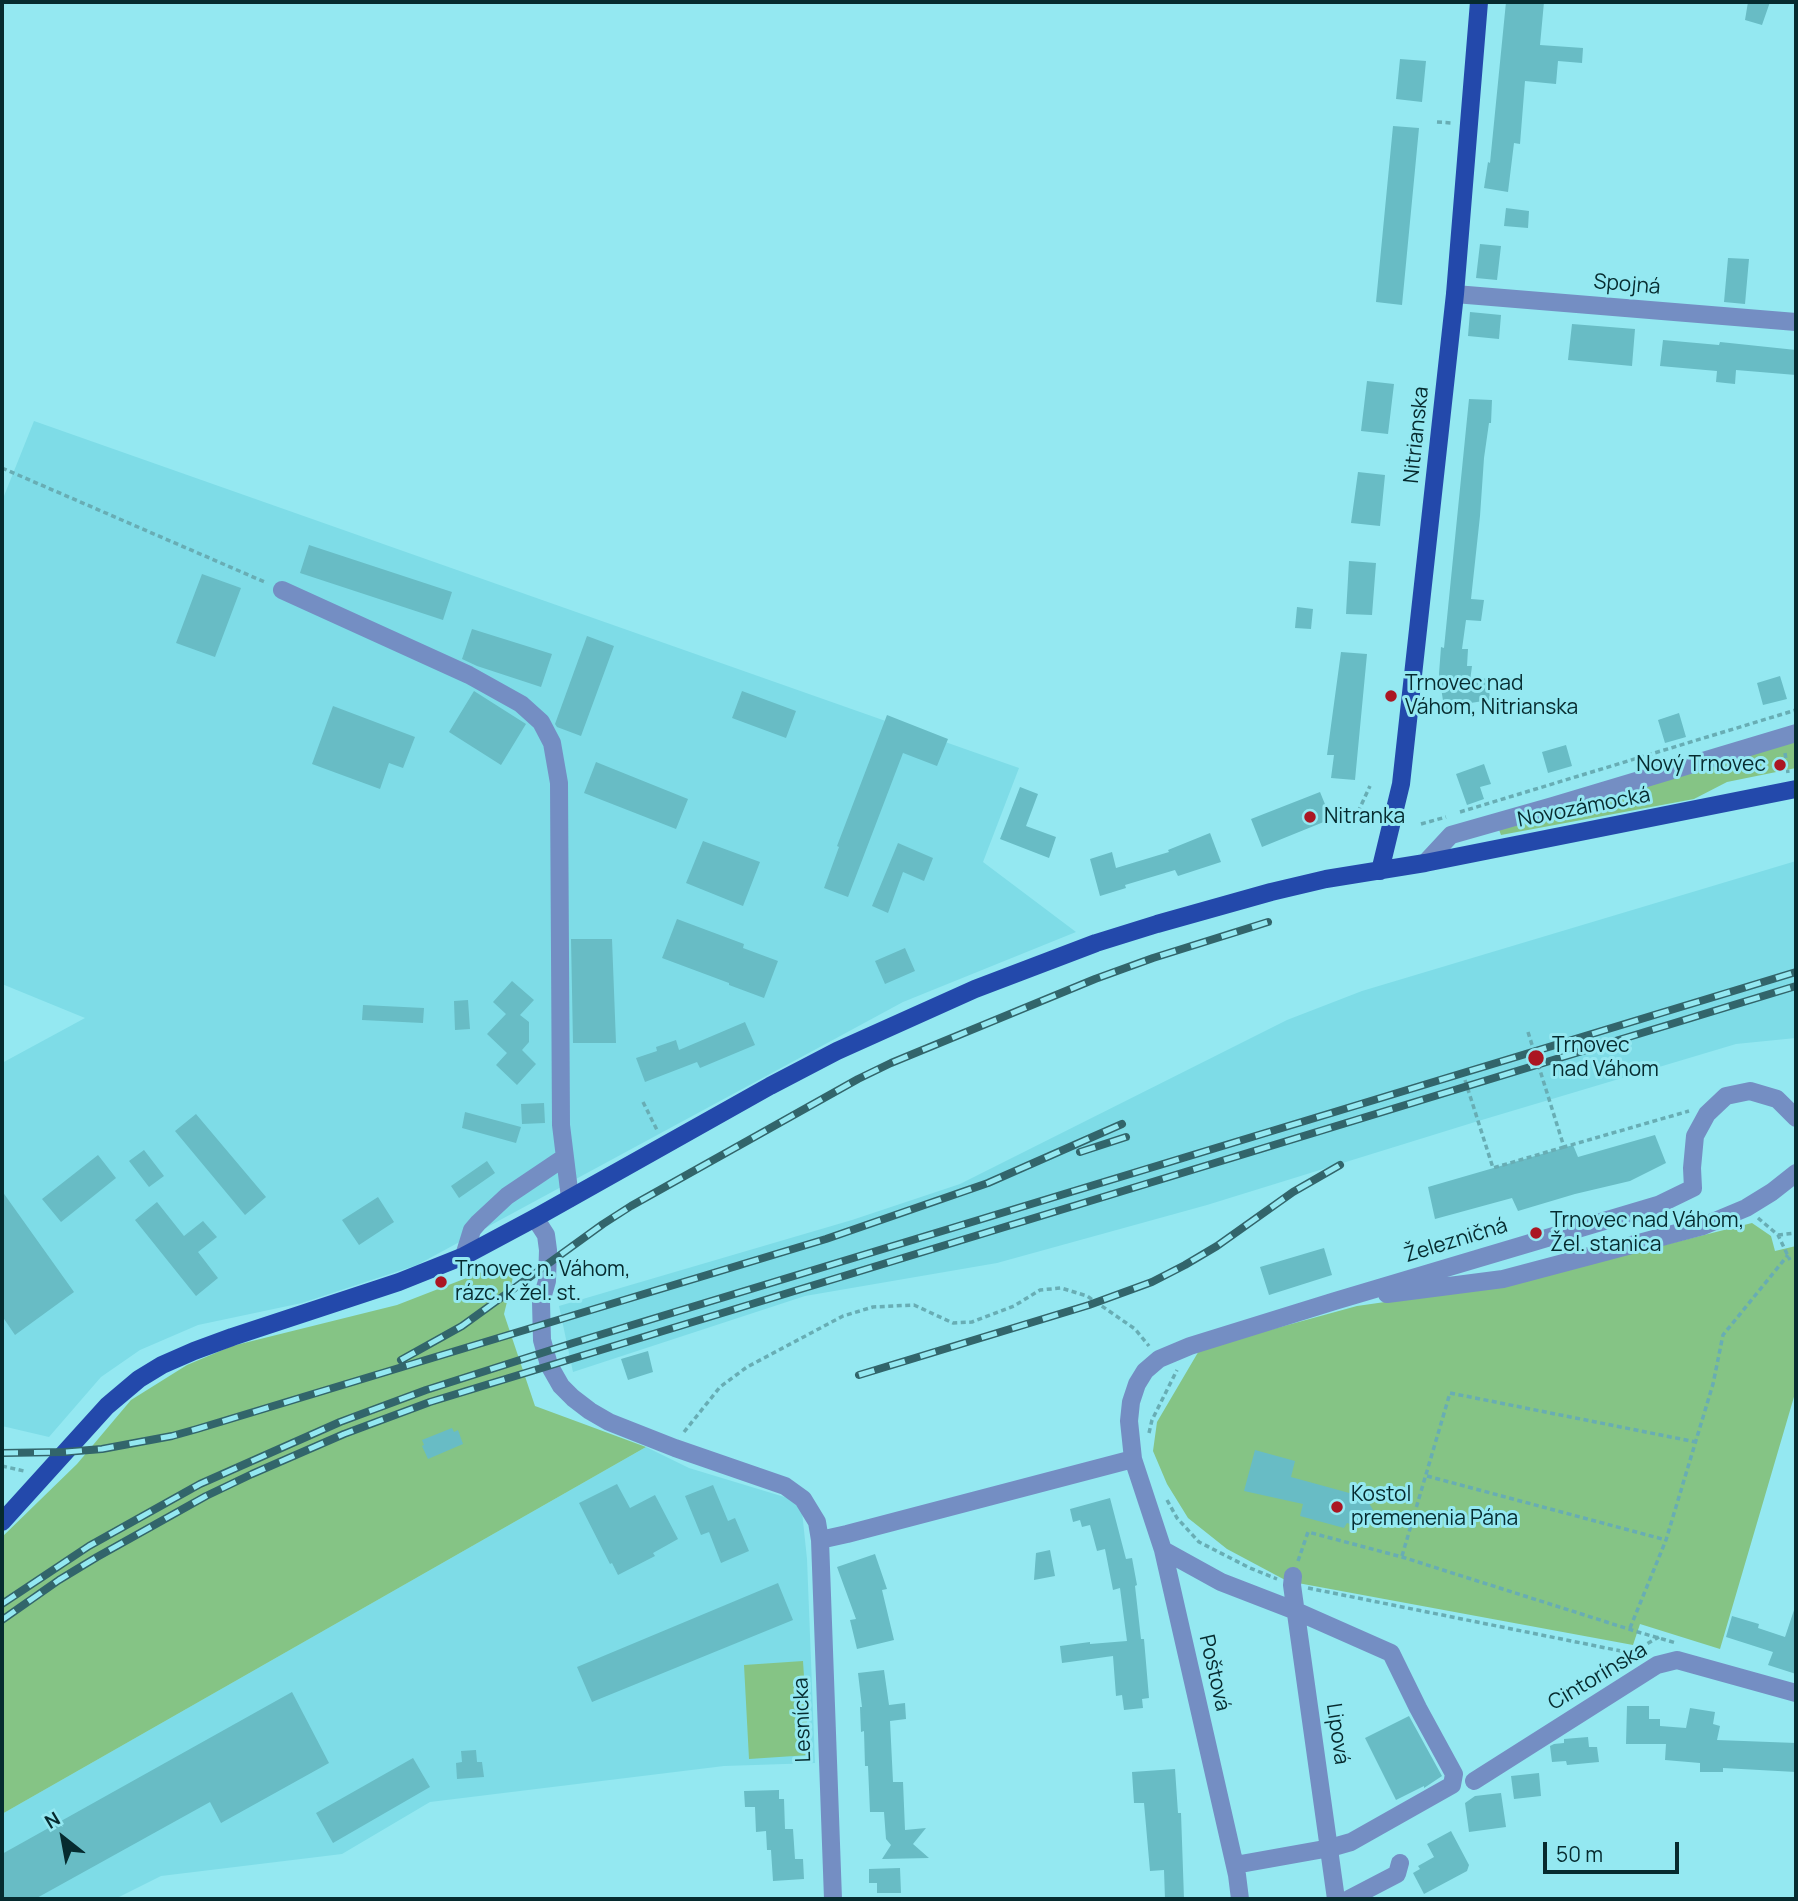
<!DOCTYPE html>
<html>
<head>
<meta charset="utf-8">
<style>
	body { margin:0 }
	#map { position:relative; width:1798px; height:1901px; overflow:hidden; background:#94e8f1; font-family:Manrope,sans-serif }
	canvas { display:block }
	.frame { position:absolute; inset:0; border:4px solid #062b2f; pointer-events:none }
	.north { position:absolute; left:28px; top:1803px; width:70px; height:70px; -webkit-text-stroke:5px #94e8f1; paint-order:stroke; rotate:329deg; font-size:19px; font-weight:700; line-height:28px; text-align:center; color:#062b2f }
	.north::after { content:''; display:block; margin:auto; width:24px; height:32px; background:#062b2f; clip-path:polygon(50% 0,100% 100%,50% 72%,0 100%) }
	.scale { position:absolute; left:1543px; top:1842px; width:136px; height:32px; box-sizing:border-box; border:4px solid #062b2f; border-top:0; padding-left:9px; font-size:21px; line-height:24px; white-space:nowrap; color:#062b2f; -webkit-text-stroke:5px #94e8f1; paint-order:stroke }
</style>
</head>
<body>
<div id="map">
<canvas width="1798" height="1901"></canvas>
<div class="frame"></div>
<div class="north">N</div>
<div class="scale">50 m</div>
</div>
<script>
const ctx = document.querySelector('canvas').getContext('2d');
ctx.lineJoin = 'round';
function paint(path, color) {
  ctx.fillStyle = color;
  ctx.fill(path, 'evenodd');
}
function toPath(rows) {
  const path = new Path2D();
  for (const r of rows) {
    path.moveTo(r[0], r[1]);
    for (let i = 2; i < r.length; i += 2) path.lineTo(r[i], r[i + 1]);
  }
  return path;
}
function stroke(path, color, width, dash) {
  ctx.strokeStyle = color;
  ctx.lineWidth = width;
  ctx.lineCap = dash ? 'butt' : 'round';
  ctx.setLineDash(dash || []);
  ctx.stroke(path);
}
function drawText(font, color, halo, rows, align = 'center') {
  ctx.font = font + ' Manrope,sans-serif';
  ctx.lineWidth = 6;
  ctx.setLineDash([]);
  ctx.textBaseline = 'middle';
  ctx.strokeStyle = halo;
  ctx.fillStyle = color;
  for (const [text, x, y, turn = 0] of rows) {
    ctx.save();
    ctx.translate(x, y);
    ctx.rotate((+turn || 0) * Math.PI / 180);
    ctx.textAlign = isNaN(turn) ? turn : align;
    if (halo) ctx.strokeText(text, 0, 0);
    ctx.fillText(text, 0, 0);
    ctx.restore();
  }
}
paint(toPath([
	[34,421,1019,768,983,862,1076,932,903,1002,417,1265,302,1303,198,1325,140,1350,101,1377,49,1437,2,1426,2,1063,85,1018,2,984,2,501],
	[1796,861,1796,1038,1736,1044,1475,1122,1207,1205,997,1263,805,1296,573,1372,559,1306,852,1220,960,1184,1287,1020,1362,991],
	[646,1447,689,1468,801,1502,807,1559,815,1763,724,1766,430,1802,342,1854,161,1876,115,1899,2,1899,2,1814]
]), '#7edce7');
paint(toPath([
	[1796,735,1796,768,1727,782,1694,799,1501,835,1498,827],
	[1752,1223,1771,1236,1775,1251,1796,1246,1796,1390,1720,1649,1640,1624,1633,1645,1287,1581,1227,1549,1188,1518,1167,1484,1153,1451,1157,1422,1200,1349,1357,1306,1504,1285],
	[482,1272,514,1273,504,1314,535,1406,646,1447,2,1814,2,1537,77,1464,131,1400,187,1365,232,1346,397,1305],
	[803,1661,809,1755,749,1759,744,1665]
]), '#85c485');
paint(toPath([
	[1506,2,1544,2,1540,45,1583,48,1582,63,1558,61,1556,84,1525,81,1520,144,1514,143,1508,192,1484,188,1488,162,1490,163],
	[1748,2,1770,2,1762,25,1745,20],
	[1400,59,1426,61,1422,102,1396,99],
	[1393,126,1419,128,1402,305,1376,302],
	[1506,208,1529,211,1528,228,1504,226],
	[1480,244,1501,246,1497,280,1476,278],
	[1728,258,1749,259,1745,304,1724,302],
	[1470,312,1501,315,1499,339,1468,336],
	[1572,324,1635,329,1632,366,1568,360],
	[1663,340,1719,345,1720,342,1796,350,1796,375,1736,370,1735,384,1716,382,1717,371,1660,366],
	[1367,381,1394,384,1388,434,1361,431],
	[1469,399,1492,400,1491,423,1489,423,1484,458,1480,516,1471,599,1484,600,1481,621,1466,620,1462,649,1468,649,1467,666,1472,666,1470,681,1488,678,1490,700,1464,704,1465,712,1445,714,1439,674,1441,647,1444,648],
	[1358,472,1385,475,1380,526,1351,523],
	[309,545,452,592,443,620,300,573],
	[1349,561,1376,563,1372,615,1346,614],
	[202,574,241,588,215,657,176,643],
	[1297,607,1313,609,1311,629,1295,628],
	[472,629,552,654,541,687,477,666,462,659],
	[587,636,614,646,581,736,557,727,555,724],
	[1341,652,1367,654,1355,780,1331,778,1334,755,1327,755],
	[1780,676,1787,699,1763,705,1757,683],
	[474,691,526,724,501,765,449,732],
	[742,691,796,711,786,738,732,718],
	[333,706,415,737,403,768,389,763,380,789,312,764],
	[1679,713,1686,737,1665,743,1658,720],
	[887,715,948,739,937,766,903,753,848,897,824,888,839,847,837,846],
	[1566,745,1572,766,1548,773,1542,752],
	[596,762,688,799,676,829,584,793],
	[1484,764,1491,784,1480,787,1484,799,1467,805,1456,774],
	[1020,787,1038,794,1026,826,1056,837,1049,858,1000,839],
	[1320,792,1331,819,1262,847,1251,819],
	[1210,833,1221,862,1178,876,1175,870,1125,885,1126,888,1100,896,1090,859,1112,852,1116,868,1169,852,1168,850],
	[703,841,760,862,743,906,686,883],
	[898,843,933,858,924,881,903,872,888,913,872,906],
	[677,919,744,944,743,948,778,961,764,998,729,985,729,983,662,958],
	[571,939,612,939,616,1043,573,1043],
	[905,948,915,971,885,984,875,961],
	[512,981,534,1000,520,1015,529,1022,529,1042,522,1050,536,1064,517,1085,496,1065,507,1053,487,1034,506,1014,493,1002],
	[468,1000,470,1029,455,1030,454,1001],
	[363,1005,424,1008,423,1023,362,1020],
	[745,1022,755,1045,700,1068,697,1062,645,1082,636,1058,657,1051,656,1047,676,1040,679,1050],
	[544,1103,545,1123,522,1124,521,1104],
	[465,1112,521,1127,516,1143,462,1128],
	[196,1114,266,1197,245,1215,175,1131],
	[1655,1135,1666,1163,1630,1181,1575,1194,1518,1211,1512,1198,1435,1219,1428,1187,1573,1145,1578,1157],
	[144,1150,164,1176,149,1187,129,1161],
	[98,1155,116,1178,61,1222,42,1199],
	[487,1161,495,1173,459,1198,451,1186],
	[2,1191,74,1292,15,1335,2,1316],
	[378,1197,394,1222,359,1245,342,1220],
	[157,1202,184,1236,203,1221,217,1237,198,1252,218,1278,196,1296,135,1220],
	[1324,1248,1332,1275,1269,1295,1260,1267],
	[648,1351,653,1372,628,1380,621,1359],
	[452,1428,454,1432,458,1430,463,1444,428,1459,422,1446,424,1445,422,1440],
	[1255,1450,1295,1461,1291,1477,1353,1494,1356,1486,1371,1491,1369,1503,1373,1510,1371,1521,1359,1527,1347,1523,1344,1528,1300,1516,1303,1504,1244,1491],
	[617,1484,630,1508,655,1495,678,1539,653,1553,655,1556,618,1575,612,1563,610,1564,579,1503],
	[713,1485,728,1521,735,1518,749,1551,721,1563,709,1532,701,1535,685,1496],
	[1110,1498,1126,1559,1132,1558,1137,1585,1135,1586,1141,1639,1144,1639,1149,1698,1142,1699,1143,1708,1124,1710,1122,1695,1116,1696,1113,1656,1062,1663,1060,1646,1090,1642,1090,1644,1127,1641,1120,1588,1113,1590,1105,1549,1097,1551,1090,1525,1082,1527,1080,1520,1073,1522,1070,1509],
	[1050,1550,1055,1576,1034,1580,1036,1553],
	[875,1554,887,1589,882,1590,894,1640,857,1649,850,1620,856,1619,837,1567],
	[778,1583,793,1620,592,1702,577,1667],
	[1794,1610,1796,1611,1796,1674,1768,1665,1773,1652,1726,1637,1732,1616,1759,1624,1758,1628,1785,1637],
	[884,1670,889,1705,905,1703,906,1719,890,1721,893,1782,903,1782,905,1830,926,1828,913,1844,929,1858,882,1859,891,1845,886,1839,884,1812,870,1812,868,1766,865,1766,864,1731,861,1732,860,1707,862,1707,858,1673],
	[292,1692,329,1763,221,1823,210,1802,35,1899,2,1899,2,1854],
	[1627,1706,1649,1706,1649,1719,1660,1719,1660,1726,1686,1728,1690,1708,1715,1712,1713,1724,1720,1726,1717,1740,1796,1743,1796,1772,1723,1768,1723,1772,1700,1772,1700,1763,1665,1760,1666,1744,1626,1744],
	[1409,1716,1442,1776,1424,1788,1424,1786,1396,1800,1365,1738],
	[1588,1737,1589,1747,1597,1747,1599,1762,1567,1765,1566,1761,1552,1762,1550,1746,1554,1744,1564,1743,1564,1739],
	[476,1750,477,1762,482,1762,484,1777,457,1779,456,1763,462,1762,461,1751],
	[413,1758,430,1787,333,1843,316,1813],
	[1175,1769,1178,1813,1181,1813,1184,1899,1165,1899,1164,1870,1150,1871,1144,1803,1134,1803,1132,1772],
	[1539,1773,1541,1796,1514,1799,1511,1776],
	[779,1790,779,1799,784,1799,785,1829,793,1829,795,1859,803,1859,804,1879,773,1881,771,1850,767,1850,766,1831,756,1832,755,1807,745,1807,744,1791],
	[1501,1793,1506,1827,1469,1832,1465,1803,1475,1796],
	[1451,1831,1469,1865,1467,1871,1424,1894,1413,1873,1420,1869,1418,1866,1434,1857,1427,1844],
	[900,1868,901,1893,877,1893,877,1883,869,1883,869,1869]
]), '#68bcc5');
stroke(toPath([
	[1437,122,1452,123],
	[2,468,267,583],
	[1785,753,1788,773],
	[1358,812,1370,786],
	[1460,812,1796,710],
	[1421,824,1446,817],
	[1528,1032,1564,1147,1689,1111],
	[1465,1080,1493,1168,1564,1147],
	[643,1102,657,1130],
	[1758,1218,1778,1235,1790,1260],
	[1778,1235,1796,1233],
	[684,1432,720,1387,747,1367,843,1316,873,1307,914,1305,953,1323,972,1322,1014,1306,1040,1290,1061,1288,1087,1296,1109,1311,1135,1329,1149,1346],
	[1149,1433,1152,1420,1177,1370],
	[2,1466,24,1471],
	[1427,1476,1666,1540],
	[1167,1500,1177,1518,1199,1542,1250,1568,1277,1579],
	[1402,1556,1450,1393,1696,1442],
	[1298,1561,1308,1532,1402,1557,1638,1632,1676,1643],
	[1308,1588,1631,1653,1659,1637],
	[1630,1628,1666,1540,1713,1384,1723,1335,1788,1255]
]), '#68adb4', 3.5, [5, 3.5]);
stroke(toPath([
	[1455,294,1796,322],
	[282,590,469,675,521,704,541,722,552,743,559,783,561,1125,570,1198],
	[1425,863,1451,835,1553,806,1796,733],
	[535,1218,546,1235,548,1250,547,1281,541,1302,542,1340,549,1365,561,1386,573,1398,590,1411,609,1422,675,1448,785,1486,803,1499,817,1522,820,1540,833,1899],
	[464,1256,472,1230,478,1223,507,1196,565,1157],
	[1387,1294,1503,1279,1703,1226,1746,1208,1772,1192,1796,1173],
	[820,1540,847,1534,1133,1459],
	[1163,1550,1221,1582,1296,1611,1391,1653,1418,1708,1454,1774,1452,1785,1351,1842,1330,1848,1235,1865],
	[1293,1576,1292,1585,1336,1899],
	[1474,1781,1657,1665,1677,1660,1796,1693],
	[1240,1899,1237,1875,1163,1550,1133,1459,1129,1421,1131,1402,1137,1384,1145,1371,1159,1359,1190,1346,1335,1301,1658,1205,1693,1188,1692,1168,1695,1136,1707,1114,1726,1096,1750,1091,1777,1099,1796,1118],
	[1349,1899,1397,1874,1400,1863]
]), '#748ec3', 18);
stroke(toPath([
	[1380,871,1401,784,1455,294,1479,2],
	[2,1522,107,1406,139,1379,162,1365,194,1351,232,1337,399,1282,464,1256,535,1218,770,1086,837,1051,975,989,1096,943,1157,924,1271,892,1326,879,1425,863,1796,789]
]), '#2349ab', 18);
const rail = toPath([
	[1080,1152,1126,1137],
	[401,1360,462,1326,603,1224,631,1206,858,1079,891,1063,1095,979,1153,958,1268,922],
	[859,1375,1089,1305,1152,1282,1185,1265,1217,1246,1293,1192,1340,1165],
	[2,1453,65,1452,102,1449,172,1436,197,1429,826,1239,988,1183,1122,1124],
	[2,1604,89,1546,200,1484,340,1422,426,1390,573,1343,1796,972],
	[2,1620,59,1580,97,1557,206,1496,252,1474,344,1434,430,1402,1796,986]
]);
stroke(rail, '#32656b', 8);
stroke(rail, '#94e8f1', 5, [16]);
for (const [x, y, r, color] of [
	[1391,696,7,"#ab1622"],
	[1780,765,7,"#ab1622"],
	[1310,817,7,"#ab1622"],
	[1536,1058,9,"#ab1622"],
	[1536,1233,7,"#ab1622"],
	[441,1282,7,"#ab1622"],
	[1337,1507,7,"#ab1622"]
]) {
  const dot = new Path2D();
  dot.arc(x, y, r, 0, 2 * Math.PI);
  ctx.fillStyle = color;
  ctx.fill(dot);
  stroke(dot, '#94e8f1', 2.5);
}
drawText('21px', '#062b2f', '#94e8f1', [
	["Spojná",1627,285,5],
	["Nitrianska",1417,435,-84],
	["Novozámocká",1584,808,-11],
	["Železničná",1456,1241,-17],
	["Poštová",1214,1673,77],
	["Cintorínska",1598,1677,-31],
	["Lesnícka",803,1720,-92],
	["Lipová",1337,1734,82]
]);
drawText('21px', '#062b2f', '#94e8f1', [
	["Trnovec nad",1405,684],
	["Váhom, Nitrianska",1405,708],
	["Nový Trnovec",1766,765,"right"],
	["Nitranka",1324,817],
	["Trnovec",1552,1046],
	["nad Váhom",1552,1070],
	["Trnovec nad Váhom,",1550,1221],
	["Žel. stanica",1550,1245],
	["Trnovec n. Váhom,",455,1270],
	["rázc. k žel. st.",455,1294],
	["Kostol",1351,1495],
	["premenenia Pána",1351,1519]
], 'left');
</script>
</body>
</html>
